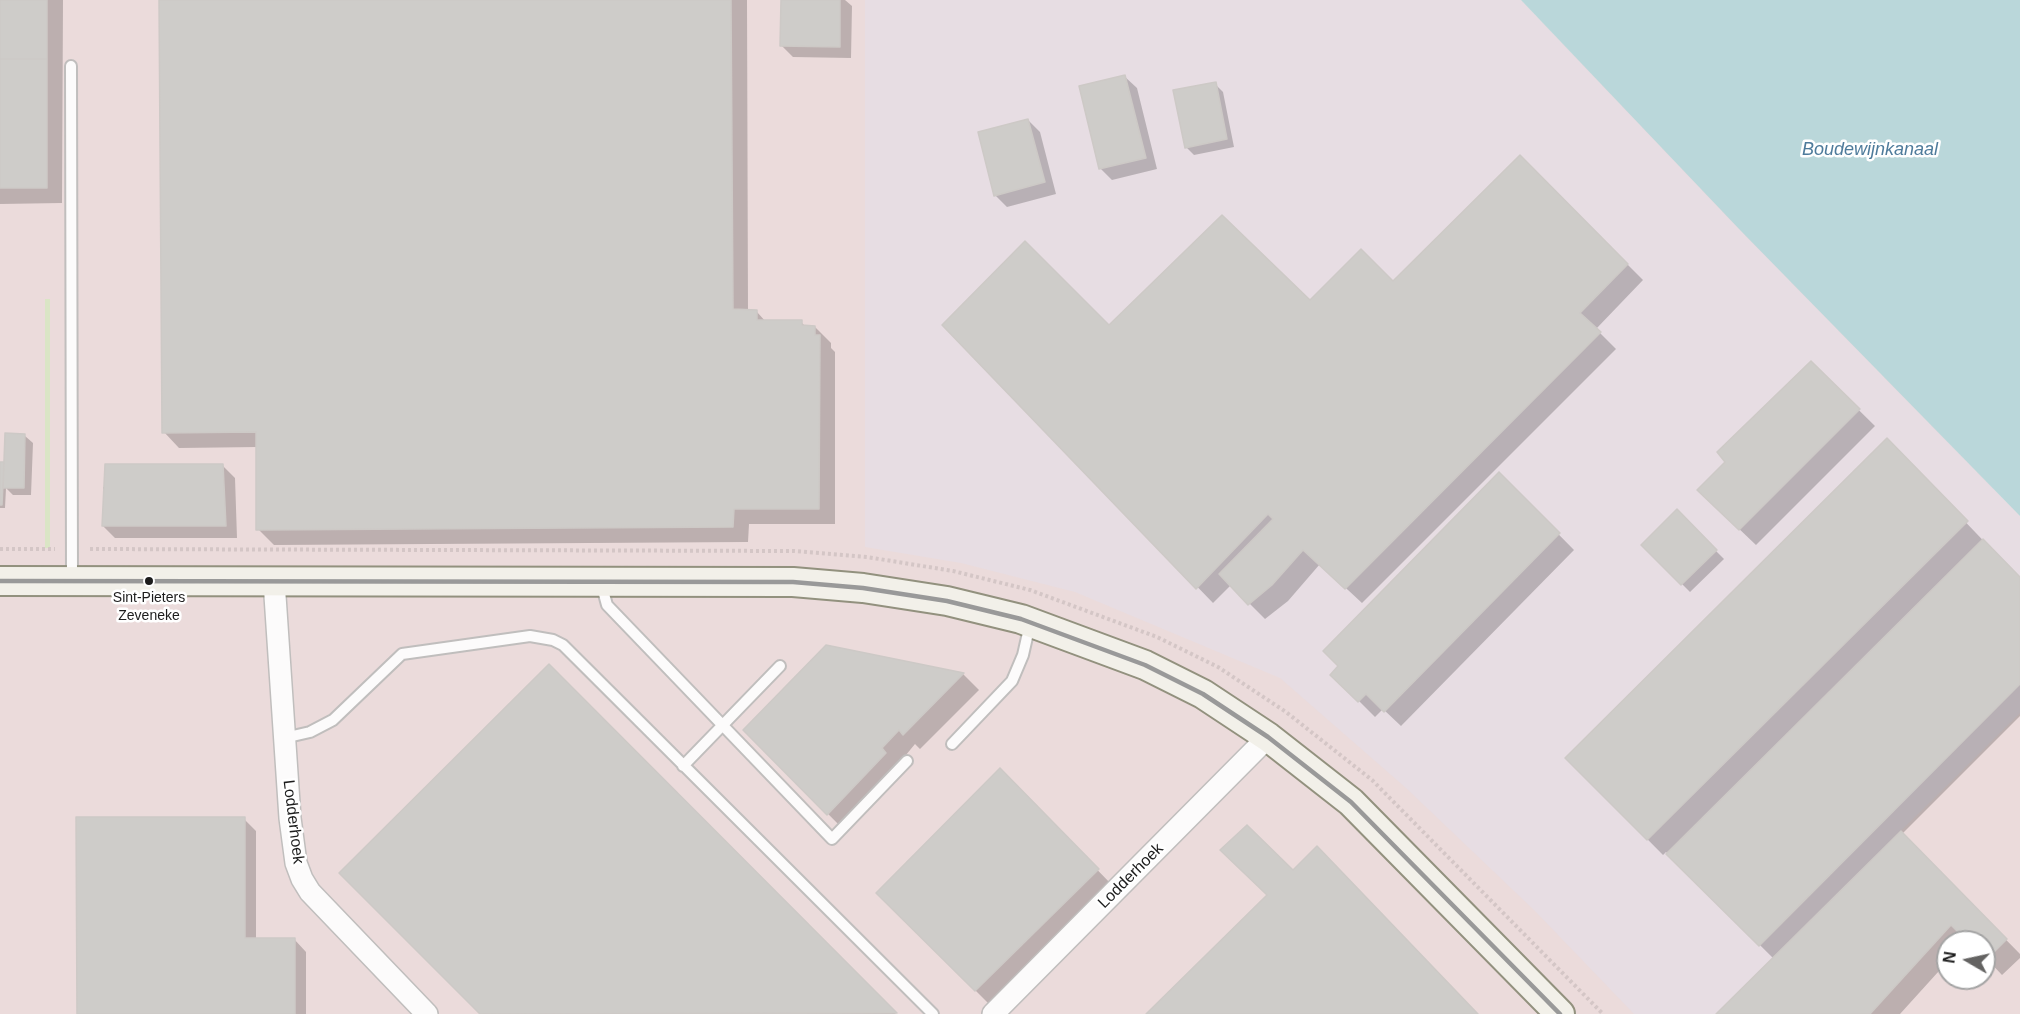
<!DOCTYPE html>
<html>
<head>
<meta charset="utf-8">
<style>
	body { margin:0 }
	#map { position:relative; width:2020px; height:1014px; overflow:hidden; background:#eae7e4; font-family:Arial,sans-serif }
	canvas { display:block }
	.north { position:absolute; left:1936px; top:930px; width:60px; height:60px; box-sizing:border-box; background:#fff; border:2px solid #a4a4a4; border-radius:50%; rotate:279deg; font-size:16px; font-weight:700; line-height:24px; text-align:center; color:#1c1c1c }
	.north::after { content:''; display:block; margin:auto; width:21px; height:27px; background:#646362; clip-path:polygon(50% 0,100% 100%,50% 72%,0 100%) }
</style>
</head>
<body>
<div id="map">
<canvas width="2020" height="1014"></canvas>
<div class="north">N</div>
</div>
<script>
const ctx = document.querySelector('canvas').getContext('2d');
ctx.lineJoin = 'round';
function paint(path, color) {
  ctx.fillStyle = color;
  ctx.fill(path, 'evenodd');
}
function toPath(rows) {
  const path = new Path2D();
  for (const r of rows) {
    path.moveTo(r[0], r[1]);
    for (let i = 2; i < r.length; i += 2) path.lineTo(r[i], r[i + 1]);
  }
  return path;
}
function stroke(path, color, width, dash) {
  ctx.strokeStyle = color;
  ctx.lineWidth = width;
  ctx.lineCap = dash ? 'butt' : 'round';
  ctx.setLineDash(dash || []);
  ctx.stroke(path);
}
function drawText(font, color, halo, rows, align = 'center') {
  ctx.font = font + ' Arial,sans-serif';
  ctx.lineWidth = 5;
  ctx.setLineDash([]);
  ctx.textBaseline = 'middle';
  ctx.strokeStyle = halo;
  ctx.fillStyle = color;
  for (const [text, x, y, turn = 0] of rows) {
    ctx.save();
    ctx.translate(x, y);
    ctx.rotate((+turn || 0) * Math.PI / 180);
    ctx.textAlign = isNaN(turn) ? turn : align;
    if (halo) ctx.strokeText(text, 0, 0);
    ctx.fillText(text, 0, 0);
    ctx.restore();
  }
}
paint(toPath([
	[0,0,1521,0,2020,516,2020,1014,0,1014],
	[1948,942,1984,942,1984,978,1948,978]
]), '#ebdbdb');
paint(toPath([
	[865,0,1521,0,1741,231,2020,516,2020,713,1716,1014,1634,1014,1535,911,1406,788,1280,678,1075,592,961,563,865,547]
]), '#e7dde3');
paint(toPath([
	[45,299,50,299,50,548,45,548]
]), '#dae5c5');
paint(toPath([
	[1521,0,2020,0,2020,516,1741,231]
]), '#bad7da');
paint(toPath([
	[0,0,63,0,62,203,0,204],
	[160,0,747,0,748,311,757,312,766,322,801,322,806,327,815,327,831,343,831,348,835,352,835,524,749,524,748,542,274,545,258,529,258,447,179,448,164,432],
	[782,0,845,0,852,6,851,58,793,57,781,45],
	[1124,76,1137,88,1157,169,1112,180,1100,168],
	[1215,84,1223,92,1234,147,1194,155,1186,147],
	[1028,120,1040,132,1056,194,1007,207,995,195],
	[1520,157,1643,280,1596,329,1616,349,1362,603,1320,564,1288,601,1265,619,1231,585,1213,603,944,325,1109,327,1310,302,1393,283],
	[1811,363,1875,426,1756,545,1714,505,1727,462],
	[25,436,33,443,31,495,13,495,6,488,5,508,0,508,0,463,3,464],
	[1887,440,2020,579,2020,716,1902,834,2020,954,2020,958,2002,975,1984,956,1984,942,1968,940,1948,942,1948,961,1900,1014,1718,1014,1774,959,1666,852,1663,855,1567,758],
	[223,466,235,478,237,538,115,538,103,526,103,487],
	[1499,474,1574,550,1401,726,1383,709,1375,717,1348,690,1340,666],
	[1677,512,1724,559,1690,592,1643,545],
	[826,647,963,674,979,690,920,749,915,744,844,830,745,730],
	[549,666,896,1014,482,1014,342,873],
	[1000,770,1113,886,991,1006,878,893],
	[244,819,256,831,256,939,294,939,306,952,306,1014,78,1014]
]), '#0003');
const building = toPath([
	[0,0,47,0,47,59,0,59,0,0],
	[159,0,731,0,733,309,757,310,757,320,802,320,802,325,815,326,815,335,820,335,819,509,734,509,733,527,256,530,256,432,162,433,159,0],
	[781,0,840,0,840,47,780,46,781,0],
	[0,59,47,59,47,188,0,188,0,59],
	[1125,75,1146,158,1099,169,1079,86,1125,75],
	[1216,82,1227,139,1185,148,1173,90,1216,82],
	[1028,119,1045,182,994,196,978,132,1028,119],
	[1520,155,1628,264,1580,313,1601,332,1345,589,1303,550,1272,585,1248,605,1219,574,1273,519,1268,514,1196,589,942,325,1025,241,1109,325,1222,215,1310,300,1361,249,1393,281,1520,155],
	[1811,361,1860,409,1739,530,1697,490,1725,462,1717,452,1811,361],
	[5,433,25,434,24,488,3,488,5,433],
	[1887,438,1968,521,1647,840,1565,758,1887,438],
	[0,462,4,462,2,505,0,505,0,462],
	[105,464,223,464,226,526,102,526,105,464],
	[1499,472,1560,533,1384,712,1366,694,1358,702,1330,675,1338,666,1323,651,1499,472],
	[1677,509,1717,550,1681,585,1641,545,1677,509],
	[1983,539,2020,577,2020,684,1759,946,1666,854,1983,539],
	[826,645,964,673,903,735,899,730,882,748,886,753,827,815,743,730,826,645],
	[549,664,897,1013,480,1014,339,873,549,664],
	[1000,768,1099,869,975,991,876,893,1000,768],
	[76,817,245,817,245,938,295,938,295,1014,77,1014,76,817],
	[1247,825,1293,870,1317,846,1478,1014,1146,1014,1267,895,1220,850,1247,825],
	[1901,831,2007,939,1986,960,1984,942,1968,942,1951,925,1870,1014,1716,1014,1901,831]
]);
paint(building, '#ceccc9');
stroke(building, '#cdc9c6', 1.5);
const lane = toPath([
	[71,66,72,581],
	[601,583,607,605,832,839,907,761],
	[284,738,310,732,333,720,402,654,530,636,553,640,563,645,933,1014],
	[952,744,1012,681,1023,655,1030,624],
	[683,766,780,666]
]);
const street = toPath([
	[274,581,290,818,296,863,302,879,310,892,427,1014],
	[993,1014,1268,737]
]);
const secondary = toPath([
	[0,581,793,582,863,588,947,601,1021,619,1145,665,1203,694,1268,737,1351,802,1560,1014]
]);
stroke(lane, '#c0bebd', 14);
stroke(street, '#c0bebd', 24);
stroke(secondary, '#92917e', 32);
stroke(toPath([
	[0,549,55,549],
	[90,549,794,551,867,557,953,571,1030,590,1157,637,1218,667,1286,712,1372,780,1603,1014]
]), '#d4c6c6', 4, [3, 3]);
stroke(lane, '#fcfbfb', 10);
stroke(street, '#fcfbfb', 21);
stroke(secondary, '#f2f0e9', 28);
stroke(toPath([
	[0,581,793,582,863,588,947,601,1021,619,1145,665,1203,694,1268,737,1351,802,1560,1014]
]), '#999', 4.5);
for (const [x, y, r, color] of [
	[149,581,5,"#1c1c1c"]
]) {
  const dot = new Path2D();
  dot.arc(x, y, r, 0, 2 * Math.PI);
  ctx.fillStyle = color;
  ctx.fill(dot);
  stroke(dot, '#fff', 2);
}
drawText('14px', '#1c1c1c', '#fff', [
	["Sint-Pieters",149,598],
	["Zeveneke",149,616]
]);
drawText('16px', '#1c1c1c', '#fff', [
	["Lodderhoek",293,822,83],
	["Lodderhoek",1131,876,-45]
]);
drawText('italic 18px', '#4e7b9b', '#fff', [
	["Boudewijnkanaal",1870,150]
]);
</script>
</body>
</html>
